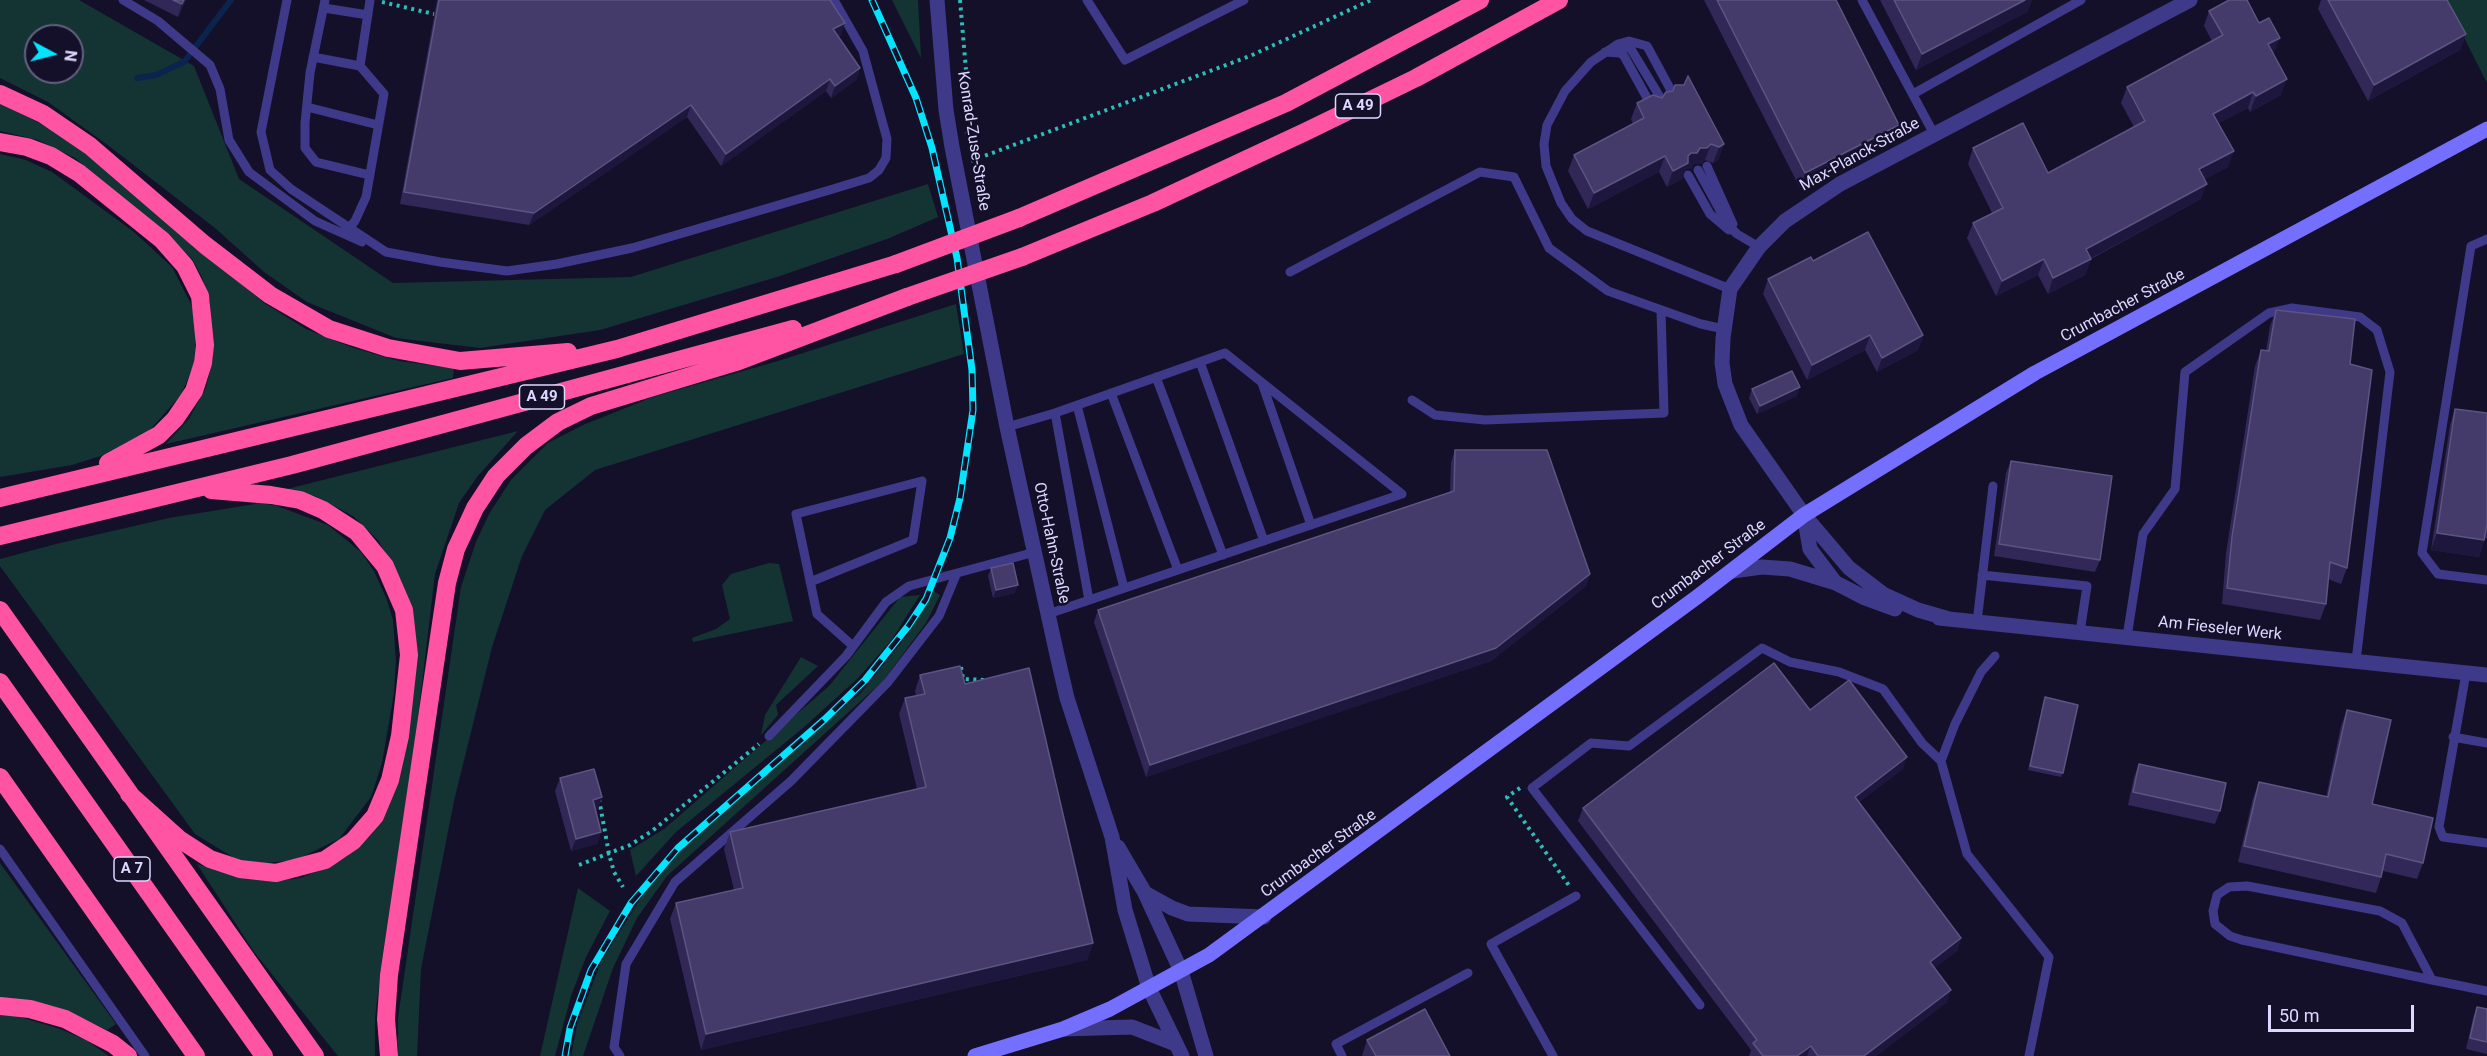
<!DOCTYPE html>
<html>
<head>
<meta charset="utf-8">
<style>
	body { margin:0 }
	#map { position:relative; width:2487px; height:1056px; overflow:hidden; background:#141029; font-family:Roboto,sans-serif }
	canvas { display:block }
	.north { position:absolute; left:24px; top:24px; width:60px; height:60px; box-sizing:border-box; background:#141029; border:2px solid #64607f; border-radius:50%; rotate:97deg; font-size:16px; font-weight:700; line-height:24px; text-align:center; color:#ddd8ff }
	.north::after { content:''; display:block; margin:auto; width:21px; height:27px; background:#04e4ff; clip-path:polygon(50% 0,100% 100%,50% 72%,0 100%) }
	.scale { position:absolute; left:2268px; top:1005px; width:146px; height:27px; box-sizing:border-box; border:3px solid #ddd8ff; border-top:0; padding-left:8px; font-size:18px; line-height:21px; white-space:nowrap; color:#ddd8ff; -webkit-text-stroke:4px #141029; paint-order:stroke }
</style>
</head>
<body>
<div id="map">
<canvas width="2487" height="1056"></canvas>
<div class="north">N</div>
<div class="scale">50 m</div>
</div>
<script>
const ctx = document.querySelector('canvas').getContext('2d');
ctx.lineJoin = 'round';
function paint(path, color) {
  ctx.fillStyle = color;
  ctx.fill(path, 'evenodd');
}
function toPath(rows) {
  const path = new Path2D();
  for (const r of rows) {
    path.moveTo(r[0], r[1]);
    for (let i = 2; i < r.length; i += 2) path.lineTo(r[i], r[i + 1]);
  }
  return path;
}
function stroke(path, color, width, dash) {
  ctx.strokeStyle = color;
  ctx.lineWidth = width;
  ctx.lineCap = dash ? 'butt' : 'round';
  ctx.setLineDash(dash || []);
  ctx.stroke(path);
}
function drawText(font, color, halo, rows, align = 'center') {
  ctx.font = font + ' Roboto,sans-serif';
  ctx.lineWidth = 5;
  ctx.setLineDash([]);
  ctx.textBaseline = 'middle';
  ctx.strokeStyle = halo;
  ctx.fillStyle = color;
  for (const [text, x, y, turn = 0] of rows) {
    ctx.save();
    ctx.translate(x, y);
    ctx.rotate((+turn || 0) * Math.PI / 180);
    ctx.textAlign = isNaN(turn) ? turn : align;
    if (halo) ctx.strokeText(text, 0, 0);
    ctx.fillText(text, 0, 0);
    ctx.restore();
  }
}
paint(toPath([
	[0,0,79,0,194,66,239,179,393,283,631,277,928,184,938,217,887,239,780,276,600,330,480,348,396,338,307,302,264,272,215,228,109,146,48,102,0,78],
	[36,36,72,36,72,72,36,72],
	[892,0,918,0,921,58],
	[2445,0,2487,0,2487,83],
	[0,103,55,131,100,165,264,303,306,329,351,347,399,361,454,368,453,378,166,444,189,419,206,388,213,357,210,301,202,277,192,259,165,232,75,158,38,140,0,131],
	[0,154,26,160,52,172,134,232,172,267,192,306,196,333,194,364,181,395,148,432,110,453,72,465,0,477],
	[956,304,964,354,595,470,545,510,522,556,492,647,454,801,421,969,417,1056,398,1056,398,1018,461,587,476,542,489,514,511,480,548,443,583,425,653,397,778,361],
	[518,431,477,477,459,503,435,574,415,743,382,959,375,1018,375,1056,338,1056,254,952,197,864,243,878,278,881,301,878,328,867,346,857,368,838,381,821,401,773,409,726,401,581,378,540,353,516,315,496,283,490],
	[261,503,277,506,328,525,361,552,374,571,387,600,393,620,396,660,394,693,382,763,371,797,339,839,296,860,266,863,239,861,195,834,0,566,0,559,56,544,169,518],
	[769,563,779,564,793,621,693,642,692,638,716,629,730,619,722,585,731,574],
	[933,591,940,595,926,623,883,681,667,876,637,918,613,968,583,1056,571,1056,577,1025,601,962,649,885,687,841,731,800,861,693,909,633],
	[920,595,891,641,858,678,803,728,676,832,636,876,630,850,664,829,829,686,900,597],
	[801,657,818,666,776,705,778,715,761,735,765,715],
	[0,863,116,1024,107,1030,79,1017,0,999],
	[578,888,610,911,586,957,571,996,555,1056,540,1056],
	[0,1015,14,1015,60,1029,86,1040,109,1056,0,1056]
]), '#133433');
stroke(toPath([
	[137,78,156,75,184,62,231,0]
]), '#0b234d', 6);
stroke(toPath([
	[960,0,971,129,966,134],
	[382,2,434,14],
	[971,161,1250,56,1371,0],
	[961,667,963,679,986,680],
	[1520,788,1507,797,1570,887],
	[599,799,609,854,614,872,623,887],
	[579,865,630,845,652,831,759,744]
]), '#2dbeb7', 4, [3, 4.5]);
stroke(toPath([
	[123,0,158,21,210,65,220,89,229,140,249,172,315,221,362,242],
	[287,0,261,132,270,170,291,189,386,252,440,262,507,271,557,264,632,248,833,189,869,178,879,170,886,158,887,139,863,51,834,0],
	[325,0,310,73,305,123,305,148,316,162,370,175],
	[1087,0,1125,60,1244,0],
	[1862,0,1934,134],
	[324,8,368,15],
	[1618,44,1631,49,1663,102],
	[1605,52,1620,53,1624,56,1652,107],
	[313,57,360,66,384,94,366,197,355,221,349,228],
	[360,66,370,0],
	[1913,94,2081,0],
	[1674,96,1647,46,1629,41,1618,44,1591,62,1565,91,1547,125,1544,144,1546,166,1561,203,1572,219,1587,231,1730,289],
	[307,107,378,125],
	[1707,166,1733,224],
	[1698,170,1728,225,1737,234,1759,247],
	[1688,175,1710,214,1729,230],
	[2487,239,2471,246,2422,553,2438,574,2487,580],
	[1290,272,1480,172,1514,177,1549,248,1608,291,1701,324,1724,329],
	[1200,362,1264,541],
	[1156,377,1223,555],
	[1262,383,1311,525],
	[1111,393,1178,570],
	[1412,400,1435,415,1485,420,1664,413,1661,310],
	[1077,405,1124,588],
	[1007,427,1055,413],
	[1982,575,2087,586,2080,632],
	[810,582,913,540,922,481,796,514,817,614,853,646],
	[1048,614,1402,494,1225,353,1055,413,1089,600],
	[1977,622,1993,486],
	[2127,637,2143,534,2175,489,2185,372,2269,313,2292,308,2360,317,2377,330,2390,372,2356,661],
	[2466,673,2439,827,2443,837,2487,843],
	[769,736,846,656,886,602,909,586,1035,552],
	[2453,737,2487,743],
	[1941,761,1967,854,2049,957,2029,1056],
	[0,849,145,1056],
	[2432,980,2402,923,2380,911,2247,886,2229,887,2217,895,2213,911,2215,924,2230,936,2242,940,2432,980,2487,991],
	[1700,1005,1532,788,1591,743,1629,746,1762,648,1790,662,1839,672,1883,689,1922,743,1941,761,1955,724,1981,672,1995,656],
	[620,1056,614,1047,626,964,675,882,791,781,888,682,939,616,956,575],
	[1342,1056,1336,1044,1468,973],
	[1553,1056,1491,944,1576,896]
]), '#3e3a89', 9);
stroke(toPath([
	[937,0,946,110,952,147,1007,427,1057,655,1067,698,1112,837,1125,910,1149,988,1182,1056],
	[1804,515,1810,549,1834,581],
	[1732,571,1762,567,1790,569,1836,583,1865,598,1895,609],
	[1939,618,2487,675],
	[1949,619,1918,610,1883,594,1849,568,1804,515,1741,425,1725,384,1722,363,1723,338,1730,289,1759,247,1785,221,1840,184,2190,0],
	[1118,847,1145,893,1181,971,1206,1056],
	[1145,893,1172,908,1188,914,1264,917],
	[1063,1029,1132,1027,1173,1043]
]), '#3e3a89', 15);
stroke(toPath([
	[975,1056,1063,1029,1110,1009,1209,955,1697,597,1804,515,2035,373,2487,129]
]), '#746fff', 15);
stroke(toPath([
	[0,94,43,114,90,146,205,245,270,295,329,329,388,348,460,361,568,352],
	[0,142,27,147,51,156,79,173,162,240,185,266,200,296,205,345,203,363,194,391,175,419,159,435,108,463],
	[1019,218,1286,103,1480,0],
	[1022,257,1153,203,1305,132,1416,78,1559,0],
	[0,498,617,349,896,264],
	[0,536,292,465,793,329],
	[0,610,315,1056],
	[0,682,264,1056],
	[0,777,196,1056],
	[129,794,179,839,210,859,240,869,276,873,325,860,353,841,375,816,390,780,400,736,409,655,404,610,385,566,357,532,323,510,300,500,271,495,211,490],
	[0,1006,30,1009,65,1019,113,1044,128,1056],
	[389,1056,386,1019,389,975,447,583,456,549,475,508,496,476,526,446,558,422,591,406,736,362,907,297]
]), '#ff53a4', 18);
const rail = toPath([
	[565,1056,570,1028,591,970,631,903,678,848,825,719,865,680,909,625,926,599,950,538,960,498,973,410,972,370,957,258,932,148,916,98,872,0]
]);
stroke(rail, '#04e4ff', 7);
stroke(rail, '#141029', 4.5, [14]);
stroke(toPath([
	[896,264,1019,218],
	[907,297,1022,257]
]), '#ff53a4', 18);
paint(toPath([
	[144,0,186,0,178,17],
	[437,0,830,0,841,35,838,37,860,68,856,80,831,98,826,91,721,166,687,117,529,225,400,204],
	[1704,0,1836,0,1899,125,1894,140,1800,188],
	[1880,0,2032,0,2027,12,1916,70],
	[2321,0,2447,0,2466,34,2460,50,2368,101,2318,9],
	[2209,11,2274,53,2273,54,2281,95,2250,112,2248,108,2219,123,2228,167,2205,179,2201,199,2091,259,2085,275,2048,294,2038,275,1996,296,1967,238,1973,223,1992,213,1968,164,1973,148,2048,173,2134,127,2121,103,2127,87,2212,41,2204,26],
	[1637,103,1724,144,1718,160,1713,163,1705,160,1701,164,1694,164,1691,169,1686,169,1682,179,1667,187,1659,172,1588,209,1568,171,1574,155,1633,124,1631,119],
	[1813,261,1923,335,1918,350,1877,372,1865,350,1807,380,1763,294,1768,279],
	[2276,310,2350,364,2347,568,2341,584,2328,579,2326,604,2320,620,2222,604,2226,553,2255,366,2261,350,2266,351,2270,326],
	[1752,389,1797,396,1757,414,1749,398],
	[2455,409,2487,413,2487,539,2485,538,2479,557,2431,550,2450,425],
	[1455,450,1590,574,1586,586,1491,661,1146,777,1094,622,1098,610,1450,492,1451,462],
	[2011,461,2100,560,2095,572,1994,556,2006,473],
	[991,568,1015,593,993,598,988,576],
	[920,675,965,684,1093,943,1087,960,701,1050,670,919,676,903,734,890,724,849,730,832,917,789,899,714,905,698,916,696,915,691],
	[2045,697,2063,773,2061,777,2028,770],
	[1810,710,1903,769,1859,802,1961,938,1957,951,1934,968,1947,1002,1876,1056,1749,1056,1751,1050,1578,821,1583,808],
	[2347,710,2372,804,2423,863,2417,879,2383,871,2376,893,2238,862,2253,798,2259,782,2326,797,2341,726],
	[2139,764,2220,811,2215,824,2128,805,2134,777],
	[560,778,598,810,596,810,601,832,597,844,571,851,555,791],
	[2477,1007,2487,1009,2487,1054,2466,1049,2473,1018],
	[1367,1040,1450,1056,1362,1056]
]), '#322858');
paint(toPath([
	[184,0,186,0,178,17,182,4],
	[2025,0,2032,0,2027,12,1916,70,1922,54],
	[845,23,841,35,828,41,833,29],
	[2466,34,2460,50,2368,101,2374,85],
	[2280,38,2274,53,2262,60,2268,44],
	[860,68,856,80,831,98,835,86],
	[830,79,826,91,721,166,726,154],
	[2287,79,2281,95,2250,112,2256,96],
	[2253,92,2248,108,2208,129,2213,114],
	[691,105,687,117,529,225,534,213],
	[1899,125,1894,140,1800,188,1805,173],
	[1711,144,1705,160,1701,164,1694,164,1691,169,1686,169,1682,179,1667,187,1673,171,1691,153],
	[1724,144,1718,160,1713,163,1719,147],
	[2234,151,2228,167,2194,185,2199,169],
	[1665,156,1659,172,1588,209,1594,193],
	[2207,184,2201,199,2080,264,2086,249],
	[2044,259,2038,275,1996,296,2002,281],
	[2091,259,2085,275,2048,294,2053,278],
	[1870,335,1865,350,1807,380,1812,365],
	[1923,335,1918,350,1877,372,1882,358],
	[1800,387,1797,396,1757,414,1760,406],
	[2437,533,2484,540,2479,557,2431,550],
	[1590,574,1586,586,1491,661,1146,777,1150,765],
	[1018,585,1015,593,993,598,996,590],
	[1907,757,1903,769,1850,809,1855,797],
	[602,797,598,810,588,812,593,800],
	[601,832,597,844,571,851,576,839],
	[1961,938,1957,951,1925,975,1930,962],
	[1093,943,1087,960,701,1050,706,1034],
	[1951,990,1947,1002,1876,1056,1864,1056],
	[1811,1046,1807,1056,1797,1056]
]), '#1e173d');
const building = toPath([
	[173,0,184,0,182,4,173,0],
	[439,0,830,0,845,23,833,29,860,68,835,86,830,79,726,154,691,105,534,213,404,192,439,0],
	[1717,0,1836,0,1899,125,1805,173,1717,0],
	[1894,0,2025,0,1922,54,1894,0],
	[2229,0,2247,0,2259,23,2269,18,2280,38,2268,44,2287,79,2256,96,2253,92,2213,114,2234,151,2199,169,2207,184,2086,249,2091,259,2053,278,2044,259,2002,281,1973,223,2003,208,1973,148,2023,123,2048,173,2145,121,2127,87,2223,35,2209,11,2229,0],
	[2328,0,2447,0,2466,34,2374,85,2328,0],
	[1688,76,1724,144,1719,147,1711,144,1707,148,1700,148,1697,153,1691,153,1688,156,1688,163,1673,171,1665,156,1594,193,1574,155,1644,118,1637,103,1653,95,1662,98,1666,92,1673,91,1675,85,1684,85,1688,76],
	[1868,232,1923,335,1882,358,1870,335,1812,365,1768,279,1811,257,1813,261,1868,232],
	[2276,310,2355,319,2350,364,2372,370,2347,568,2330,562,2326,604,2227,588,2232,537,2261,350,2269,351,2276,310],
	[1792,371,1800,387,1760,406,1752,389,1792,371],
	[2455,409,2487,413,2487,524,2484,540,2437,533,2455,409],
	[1455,450,1547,450,1590,574,1496,648,1150,765,1098,610,1454,491,1455,450],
	[2011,461,2112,476,2100,560,1999,544,2011,461],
	[1013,563,1018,585,996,590,991,568,1013,563],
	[1774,663,1810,710,1849,680,1907,757,1855,797,1961,938,1930,962,1951,990,1864,1056,1818,1056,1811,1046,1797,1056,1763,1056,1753,1043,1757,1040,1583,808,1774,663],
	[960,666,965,684,1029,668,1093,943,706,1034,676,903,743,888,730,832,926,787,905,698,925,694,920,675,960,666],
	[2045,697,2078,705,2063,773,2030,766,2045,697],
	[2347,710,2391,720,2372,804,2433,818,2423,863,2386,854,2381,877,2244,846,2259,782,2328,797,2347,710],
	[2139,764,2226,783,2220,811,2133,792,2139,764],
	[594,769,602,797,593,800,601,832,576,839,560,778,594,769],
	[2477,1007,2487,1009,2487,1042,2470,1038,2477,1007],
	[1425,1009,1450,1056,1376,1056,1367,1040,1425,1009]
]);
paint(building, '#443b6a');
stroke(building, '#5c5481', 1.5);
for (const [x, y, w] of [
	[1358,106,45],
	[542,397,45],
	[132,869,36]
]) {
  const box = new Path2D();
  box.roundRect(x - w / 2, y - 12, w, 24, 4.5);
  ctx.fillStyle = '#141029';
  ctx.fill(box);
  stroke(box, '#ddd8ff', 1.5);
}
drawText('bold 15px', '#ddd8ff', null, [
	["A 49",1358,106],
	["A 49",542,397],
	["A 7",132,869]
]);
drawText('16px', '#ddd8ff', '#141029', [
	["Konrad-Zuse-Straße",973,141,81],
	["Max-Planck-Straße",1860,155,-29],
	["Crumbacher Straße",2123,306,-28],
	["Otto-Hahn-Straße",1051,543,78],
	["Crumbacher Straße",1709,565,-37],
	["Am Fieseler Werk",2220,629,6],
	["Crumbacher Straße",1319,854,-36]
]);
</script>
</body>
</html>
